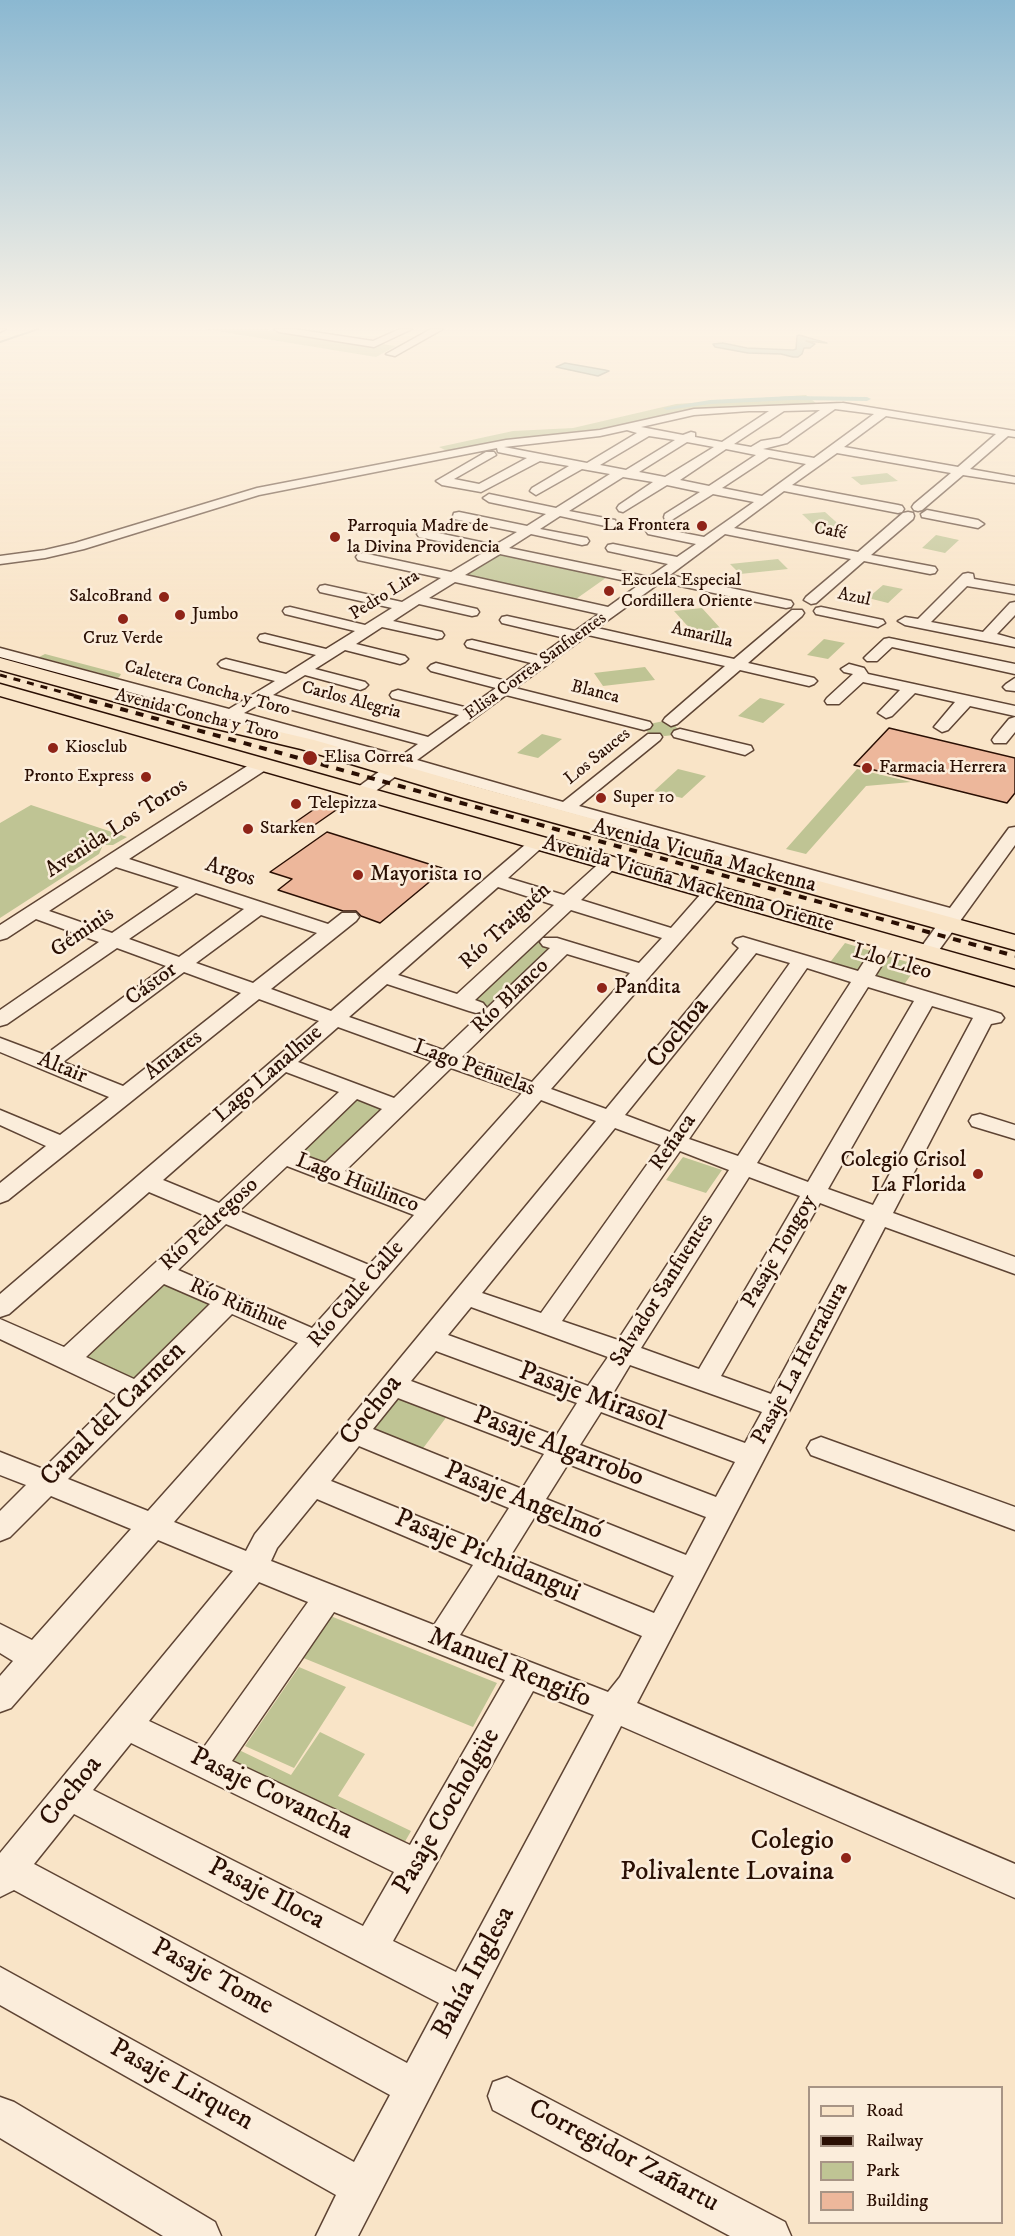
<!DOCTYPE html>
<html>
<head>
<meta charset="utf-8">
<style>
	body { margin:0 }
	#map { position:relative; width:1015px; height:2236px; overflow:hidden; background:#f9e4c7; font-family:"IM FELL DW Pica",serif }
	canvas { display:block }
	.legend { position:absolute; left:808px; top:2086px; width:195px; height:138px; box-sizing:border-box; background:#fbeddb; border:2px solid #a79485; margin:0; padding:8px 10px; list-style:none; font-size:18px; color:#2a0f03 }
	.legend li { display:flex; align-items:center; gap:12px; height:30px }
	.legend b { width:30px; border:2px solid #a79485 }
</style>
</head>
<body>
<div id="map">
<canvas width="1015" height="2236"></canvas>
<ul class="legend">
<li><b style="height:8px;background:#f9e4c7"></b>Road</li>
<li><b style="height:8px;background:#2a0f03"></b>Railway</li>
<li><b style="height:16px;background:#bfc494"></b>Park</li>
<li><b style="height:16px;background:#edb79b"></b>Building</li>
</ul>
</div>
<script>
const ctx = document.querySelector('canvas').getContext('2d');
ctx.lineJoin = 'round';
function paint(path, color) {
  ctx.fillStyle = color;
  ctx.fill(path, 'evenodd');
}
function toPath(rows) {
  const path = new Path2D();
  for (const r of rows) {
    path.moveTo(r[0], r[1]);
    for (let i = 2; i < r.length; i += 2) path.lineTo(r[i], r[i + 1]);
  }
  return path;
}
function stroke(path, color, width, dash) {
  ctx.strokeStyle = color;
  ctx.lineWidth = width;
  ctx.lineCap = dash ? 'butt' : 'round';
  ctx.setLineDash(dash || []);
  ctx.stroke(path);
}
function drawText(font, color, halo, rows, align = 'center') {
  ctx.font = font + ' "IM FELL DW Pica",serif';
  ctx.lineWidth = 5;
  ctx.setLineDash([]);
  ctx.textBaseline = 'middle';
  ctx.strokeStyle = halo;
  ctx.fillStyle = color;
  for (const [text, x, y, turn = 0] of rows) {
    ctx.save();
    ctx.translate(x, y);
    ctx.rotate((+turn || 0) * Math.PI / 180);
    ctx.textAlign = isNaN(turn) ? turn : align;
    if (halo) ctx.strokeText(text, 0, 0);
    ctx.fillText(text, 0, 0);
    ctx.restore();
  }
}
paint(toPath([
	[204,329,269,329,267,330,364,346,381,344,396,346,376,357],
	[806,395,817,404,692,411,610,430,453,454,439,447,513,431,573,428,676,404],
	[887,473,898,481,861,485,851,477],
	[825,512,844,529,820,531,802,514],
	[936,535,959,540,945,553,922,548],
	[502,553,610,575,576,599,527,588,521,589,462,577],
	[778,559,788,569,740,574,730,564],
	[883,585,903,589,888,603,868,598],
	[702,608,721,629,693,632,674,611],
	[824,639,845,643,828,659,807,655],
	[45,654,121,674,120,676,118,678,39,657],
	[645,667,655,680,603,686,594,673],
	[760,698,785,704,763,723,738,716],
	[664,721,674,724,679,731,674,735,665,736,651,734,645,730,649,724],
	[542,734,562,739,538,758,517,753],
	[678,769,706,776,682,798,654,791],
	[857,769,911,782,866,786,806,854,786,849],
	[31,805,127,837,113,845,103,845,99,854,0,918,0,823],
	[531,939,557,947,492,1009,466,1001],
	[845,943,871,951,858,974,828,965],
	[887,956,918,965,903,986,874,978],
	[359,1094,391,1108,331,1165,297,1153],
	[683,1157,722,1170,706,1193,666,1180],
	[165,1279,216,1300,135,1381,82,1357],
	[396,1390,451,1411,421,1451,367,1429],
	[328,1615,497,1683,473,1727,301,1657],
	[299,1667,346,1687,294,1768,245,1746],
	[320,1732,365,1754,338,1796,411,1831,403,1845,231,1761,239,1750,291,1775]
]), '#bfc494');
const water = toPath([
	[799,335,827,343,806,341,815,344,810,348,804,348,802,354,798,357,793,357,781,354,748,353,715,347,713,344,723,343,747,348,793,350,796,349,797,336,799,335],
	[565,363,605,370,609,371,598,376,556,367,565,363]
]);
paint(water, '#9fbfaf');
stroke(water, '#70796a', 1.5);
stroke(toPath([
	[0,342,38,329]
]), '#70796a', 2);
paint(toPath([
	[792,396,867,397,871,399,867,401,792,400,710,404,667,410,663,408,710,400,792,396]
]), '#9fbfaf');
const building = toPath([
	[889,728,1015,758,1015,793,1007,803,854,765,889,728],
	[323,803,339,808,303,833,287,828,323,803],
	[327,832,445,869,380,923,361,916,356,911,343,911,278,890,292,879,270,872,327,832]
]);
paint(building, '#edb79b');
stroke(building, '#2a0f03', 1.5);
const minor = toPath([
	[0,329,6,329,0,332,0,329],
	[274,329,294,329,373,341,400,329,412,329,374,347,279,332,274,329],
	[431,329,443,329,395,356,386,354,431,329],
	[843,403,1015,431,1015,437,1008,436,970,469,1015,477,1015,483,963,475,922,510,918,511,914,510,912,507,914,504,951,473,837,453,792,485,898,505,902,506,904,509,902,512,898,513,784,491,734,528,858,552,903,513,908,512,913,513,914,516,913,519,871,555,935,567,937,570,935,573,930,574,864,561,816,603,811,604,804,600,806,597,851,559,725,534,670,575,791,601,793,604,791,607,786,608,661,582,597,628,734,659,792,610,802,610,804,613,802,616,748,663,814,678,817,681,814,684,809,686,740,670,677,724,671,726,663,721,665,718,725,666,588,635,515,688,650,722,652,725,650,728,644,730,506,695,417,760,563,802,648,734,660,734,662,737,660,740,579,806,950,908,1009,828,1015,827,1015,845,934,957,920,957,917,953,943,917,407,768,366,798,354,798,351,794,354,790,391,763,0,657,0,648,229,709,275,681,221,667,218,664,221,661,226,659,286,674,316,655,260,641,258,638,260,635,265,634,326,649,355,631,285,614,283,611,285,608,290,607,365,625,392,608,320,592,318,589,320,586,325,585,402,602,441,578,358,560,356,557,358,554,363,553,451,572,486,551,419,537,417,534,419,531,424,530,495,545,517,532,454,519,453,516,454,513,459,512,527,526,546,514,489,502,483,498,489,494,556,508,610,474,582,469,536,495,530,491,532,488,569,466,540,461,481,492,442,485,436,481,486,452,494,452,496,455,454,479,479,484,527,458,498,452,497,448,259,495,84,549,45,558,0,564,0,556,45,550,75,543,257,488,506,440,600,430,694,409,843,403],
	[835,409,874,414,814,458,763,449,787,443,835,409],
	[820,410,780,438,761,441,751,447,734,444,784,411,820,410],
	[749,411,769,411,722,442,695,437,695,433,691,432,683,435,641,427,694,415,749,411],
	[886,416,996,434,958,467,844,447,886,416],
	[627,430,637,433,587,463,504,447,600,436,627,430],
	[649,436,675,440,626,470,600,465,649,436],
	[687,442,714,447,665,477,639,472,687,442],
	[726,449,756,455,709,486,680,480,726,449],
	[769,457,806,464,762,496,722,488,769,457],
	[623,477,653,482,619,505,617,508,619,511,623,512,667,485,700,492,665,514,664,517,665,520,670,521,713,494,754,502,704,537,653,527,648,528,646,531,648,534,696,544,677,557,613,544,608,545,606,548,608,551,668,564,649,577,509,548,531,534,582,545,587,544,589,541,587,538,540,529,560,516,610,527,615,526,616,523,615,520,569,511,623,477],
	[500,554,640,584,608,607,465,575,500,554],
	[455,582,599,614,575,631,507,616,502,617,500,620,502,623,565,638,540,656,472,640,467,641,465,644,467,647,531,663,506,681,436,663,431,665,428,668,431,671,496,688,468,708,398,690,392,692,390,695,392,698,459,715,428,737,273,695,305,675,360,690,365,688,368,685,365,682,315,669,345,650,400,664,405,662,408,659,405,656,356,644,382,627,437,639,442,638,444,635,442,632,393,621,419,604,472,616,477,615,479,612,477,609,429,598,455,582],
	[263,702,418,744,401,756,244,713,263,702],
	[927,510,978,520,984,524,978,528,922,517,921,514,927,510],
	[968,573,973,574,974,579,1015,586,1015,594,967,586,931,622,983,632,1010,603,1015,602,1015,615,997,634,1015,639,1015,647,905,625,898,621,905,617,918,619,963,574,968,573],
	[821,607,883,620,885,623,878,627,816,614,814,611,816,608,821,607],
	[889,638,1015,664,1015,674,892,647,877,661,867,661,864,658,867,655,884,639,889,638],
	[849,664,864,668,868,674,1015,706,1015,716,970,706,948,730,942,732,934,727,955,702,915,693,892,716,886,718,878,713,900,690,863,682,839,704,827,704,825,701,827,698,853,674,844,672,841,669,849,664],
	[1015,678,1015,691,1006,690,1003,687,1006,684,1015,678],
	[1015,717,1015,732,1006,743,994,743,992,740,994,737,1009,719,1015,717],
	[680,729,751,746,753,750,745,755,674,737,672,734,674,731,680,729],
	[261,760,267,761,269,765,267,769,129,859,328,924,342,913,356,913,359,917,356,921,271,989,331,1011,533,838,539,837,545,838,548,842,508,878,564,895,605,858,617,858,620,862,617,866,581,900,671,928,707,887,721,887,723,891,721,895,551,1089,606,1109,739,948,733,943,736,939,743,937,858,971,880,937,894,937,897,941,875,976,992,1011,1001,1014,1004,1018,1001,1022,991,1024,893,1213,1015,1257,1015,1274,885,1227,637,1703,1015,1864,1015,1898,621,1726,358,2236,316,2236,336,2195,0,2005,0,1967,354,2162,390,2095,14,1890,0,1897,0,1853,233,1571,158,1540,11,1708,0,1712,0,1676,13,1661,0,1653,0,1624,32,1640,131,1529,51,1496,10,1537,0,1541,0,1511,26,1485,0,1475,0,1452,43,1469,118,1395,0,1339,0,1319,64,1347,206,1216,149,1192,9,1314,0,1317,0,1294,319,1021,259,999,8,1200,0,1203,0,1183,46,1146,0,1125,0,1110,60,1135,109,1097,0,1052,0,1038,45,1055,166,966,117,948,7,1024,0,1026,0,1010,99,942,36,919,7,938,0,940,0,925,255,761,261,760],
	[116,867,179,887,112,933,49,911,116,867],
	[498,887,554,905,457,994,398,975,498,887],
	[196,893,244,909,179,957,129,939,196,893],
	[571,910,662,938,639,963,557,938,543,938,540,942,543,946,550,948,443,1050,349,1017,387,984,469,1011,476,1013,483,1011,486,1007,483,1003,475,1000,571,910],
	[261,915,317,933,253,983,196,963,261,915],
	[756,953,790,963,670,1132,625,1115,756,953],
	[567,954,630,973,532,1082,462,1057,567,954],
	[807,968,851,982,738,1156,689,1139,807,968],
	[184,972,241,993,123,1086,63,1062,184,972],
	[868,987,914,1001,808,1182,757,1163,868,987],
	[932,1006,973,1018,873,1205,828,1189,932,1006],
	[338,1027,432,1061,394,1098,298,1062,338,1027],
	[451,1068,522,1093,425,1201,345,1171,451,1068],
	[286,1072,339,1092,219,1203,163,1180,286,1072],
	[357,1099,382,1109,325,1163,300,1154,357,1099],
	[541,1100,596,1121,255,1534,246,1551,174,1522,541,1100],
	[615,1128,661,1145,541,1313,482,1293,615,1128],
	[680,1151,729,1170,618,1340,562,1321,680,1151],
	[287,1166,414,1215,369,1265,239,1211,287,1166],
	[749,1177,800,1196,699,1369,641,1348,749,1177],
	[820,1203,865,1220,771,1394,721,1376,820,1203],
	[226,1224,356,1279,312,1328,178,1270,226,1224],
	[164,1284,210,1304,134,1379,86,1357,164,1284],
	[471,1307,537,1331,608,1357,588,1386,448,1335,471,1307],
	[232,1314,298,1343,148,1511,68,1479,232,1314],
	[436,1351,577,1403,556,1436,411,1381,436,1351],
	[630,1365,762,1412,745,1443,612,1395,630,1365],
	[398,1398,544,1454,522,1489,373,1429,398,1398],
	[601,1412,735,1462,716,1497,580,1445,601,1412],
	[359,1446,509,1508,486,1544,331,1481,359,1446],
	[568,1464,706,1517,686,1555,546,1499,568,1464],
	[317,1499,473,1565,434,1625,271,1561,277,1548,317,1499],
	[534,1518,674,1576,654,1613,511,1555,534,1518],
	[498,1575,642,1636,620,1677,608,1692,460,1635,498,1575],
	[259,1582,308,1602,204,1747,149,1721,259,1582],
	[334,1612,505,1680,410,1845,232,1761,334,1612],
	[533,1691,594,1715,456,1972,393,1941,533,1691],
	[131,1743,394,1872,363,1926,93,1790,131,1743],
	[74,1814,439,2003,407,2063,34,1864,74,1814],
	[980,1114,1015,1125,1015,1139,972,1126,969,1121,972,1116,980,1114],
	[821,1437,1015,1507,1015,1530,811,1455,807,1448,811,1441,821,1437],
	[507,2077,785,2222,791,2236,730,2236,493,2110,488,2096,493,2082,507,2077],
	[0,2097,14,2102,215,2222,221,2236,163,2236,0,2138,0,2097]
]);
const major = toPath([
	[0,658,207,715,314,740,477,787,1015,935,1015,950,461,797,301,749,196,724,0,670,0,658],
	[0,684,1015,970,1015,986,0,696,0,684]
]);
stroke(minor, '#5e4434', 3);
stroke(major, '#2a0f03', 3);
paint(minor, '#fbeddb');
paint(major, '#f9e4c7');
stroke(toPath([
	[0,675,80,697]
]), '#2a0f03', 3, [7, 7]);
stroke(toPath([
	[74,696,1015,956]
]), '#2a0f03', 4, [8, 8]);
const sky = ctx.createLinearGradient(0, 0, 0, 642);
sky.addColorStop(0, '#8bb8d1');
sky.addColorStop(0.51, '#fcf3e6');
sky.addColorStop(1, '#fcf3e600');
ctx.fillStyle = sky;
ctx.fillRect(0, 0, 1015, 642);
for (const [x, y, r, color] of [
	[702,526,6,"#8f2418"],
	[335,537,6,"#8f2418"],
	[609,591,6,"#8f2418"],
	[164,597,6,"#8f2418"],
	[180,615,6,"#8f2418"],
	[123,619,6,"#8f2418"],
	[53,748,6,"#8f2418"],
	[310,758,8,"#8f2418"],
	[867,768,6,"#8f2418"],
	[146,777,6,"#8f2418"],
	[601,798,6,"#8f2418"],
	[296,804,6,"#8f2418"],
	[248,829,6,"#8f2418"],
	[358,875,6,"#8f2418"],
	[602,988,6,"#8f2418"],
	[978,1174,6,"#8f2418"],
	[846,1858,6,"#8f2418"]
]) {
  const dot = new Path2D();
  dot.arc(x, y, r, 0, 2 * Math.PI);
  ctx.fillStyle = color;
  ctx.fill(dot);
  stroke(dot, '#fbeddb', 2);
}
drawText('18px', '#2a0f03', '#fbeddb', [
	["La Frontera",690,526,"right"],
	["Parroquia Madre de",347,527],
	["la Divina Providencia",347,548],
	["Escuela Especial",621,581],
	["Cordillera Oriente",621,602],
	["SalcoBrand",152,597,"right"],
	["Jumbo",192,615],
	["Cruz Verde",123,639,"center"],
	["Kiosclub",65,748],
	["Elisa Correa",324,758],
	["Farmacia Herrera",879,768],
	["Pronto Express",134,777,"right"],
	["Super 10",613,798],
	["Telepizza",308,804],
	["Starken",260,829]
], 'left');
drawText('18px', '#2a0f03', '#fbeddb', [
	["Café",830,532,11],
	["Pedro Lira",385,596,-32],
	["Azul",854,598,12],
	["Amarilla",702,636,13],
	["Elisa Correa Sanfuentes",536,667,-36],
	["Caletera Concha y Toro",207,689,15],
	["Blanca",595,693,14],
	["Carlos Alegria",351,701,15],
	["Avenida Concha y Toro",197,716,14],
	["Los Sauces",598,757,-39]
]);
drawText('22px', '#2a0f03', '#fbeddb', [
	["Avenida Los Toros",117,829,-33],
	["Avenida Vicuña Mackenna",704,857,15],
	["Argos",230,873,18],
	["Avenida Vicuña Mackenna Oriente",688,885,16],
	["Río Traiguén",506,927,-43],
	["Géminis",83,933,-35],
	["Llo Lleo",892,963,16],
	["Cástor",152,985,-36],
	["Río Blanco",511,997,-44],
	["Antares",174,1056,-38],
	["Altair",62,1069,22],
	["Lago Peñuelas",474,1069,20],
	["Lago Lanalhue",269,1075,-41],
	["Reñaca",674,1143,-55],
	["Lago Huilinco",357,1184,21],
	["Río Pedregoso",210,1225,-43],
	["Pasaje Tongoy",780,1252,-60],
	["Salvador Sanfuentes",663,1291,-58],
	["Río Calle Calle",357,1295,-49],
	["Río Riñihue",238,1306,23],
	["Pasaje La Herradura",801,1364,-62]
]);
drawText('22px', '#2a0f03', '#fbeddb', [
	["Mayorista 10",370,875],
	["Pandita",614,988],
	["Colegio Crisol",966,1161,"right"],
	["La Florida",966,1186,"right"]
], 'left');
drawText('27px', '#2a0f03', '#fbeddb', [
	["Cochoa",679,1034,-51],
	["Pasaje Mirasol",592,1398,20],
	["Cochoa",372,1411,-51],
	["Canal del Carmen",114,1415,-45],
	["Pasaje Algarrobo",558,1448,21],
	["Pasaje Angelmó",523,1502,22],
	["Pasaje Pichidangui",487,1557,23],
	["Manuel Rengifo",509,1669,22],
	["Cochoa",72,1792,-51],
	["Pasaje Covancha",271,1795,26],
	["Pasaje Cocholgüe",448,1812,-60],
	["Pasaje Iloca",266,1895,27],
	["Bahía Inglesa",475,1973,-62],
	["Pasaje Tome",212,1978,28],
	["Pasaje Lirquen",181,2086,29],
	["Corregidor Zañartu",623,2157,28]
]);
drawText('27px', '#2a0f03', '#fbeddb', [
	["Colegio",834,1842],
	["Polivalente Lovaina",834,1873]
], 'right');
</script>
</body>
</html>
